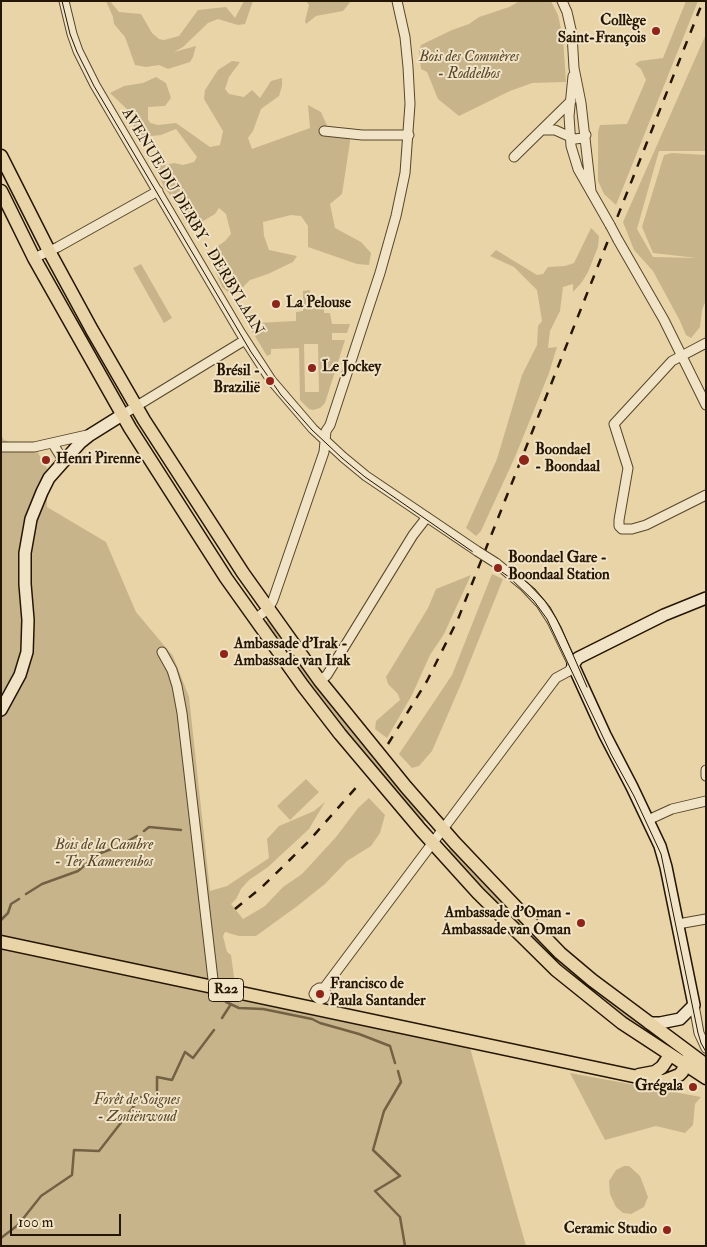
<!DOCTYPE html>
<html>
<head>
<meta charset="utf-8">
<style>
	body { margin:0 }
	#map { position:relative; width:707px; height:1247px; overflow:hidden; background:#e9d4a7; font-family:"IM FELL Double Pica",serif }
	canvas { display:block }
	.frame { position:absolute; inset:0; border:2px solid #251601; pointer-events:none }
	.scale { position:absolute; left:10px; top:1214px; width:111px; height:22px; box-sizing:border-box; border:2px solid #251601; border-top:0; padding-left:6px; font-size:15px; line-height:18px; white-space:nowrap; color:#251601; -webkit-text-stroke:4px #f1e3c6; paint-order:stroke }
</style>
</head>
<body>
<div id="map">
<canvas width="707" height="1247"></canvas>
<div class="frame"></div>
<div class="scale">100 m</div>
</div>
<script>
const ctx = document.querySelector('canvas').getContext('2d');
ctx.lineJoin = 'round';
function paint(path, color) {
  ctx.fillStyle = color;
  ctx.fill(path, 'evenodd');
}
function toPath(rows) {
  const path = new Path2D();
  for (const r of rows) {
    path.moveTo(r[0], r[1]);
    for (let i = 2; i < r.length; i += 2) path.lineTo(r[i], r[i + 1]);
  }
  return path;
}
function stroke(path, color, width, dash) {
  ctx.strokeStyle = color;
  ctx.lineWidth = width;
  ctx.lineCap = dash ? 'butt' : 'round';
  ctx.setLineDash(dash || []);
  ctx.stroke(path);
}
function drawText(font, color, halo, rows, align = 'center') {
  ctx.font = font + ' "IM FELL Double Pica",serif';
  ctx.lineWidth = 4;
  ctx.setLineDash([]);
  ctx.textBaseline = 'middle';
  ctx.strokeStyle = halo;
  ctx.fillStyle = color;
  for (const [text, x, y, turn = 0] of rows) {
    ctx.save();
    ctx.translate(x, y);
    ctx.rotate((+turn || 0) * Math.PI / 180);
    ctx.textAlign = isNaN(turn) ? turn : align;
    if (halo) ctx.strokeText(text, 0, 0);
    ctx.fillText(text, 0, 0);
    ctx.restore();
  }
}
paint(toPath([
	[106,1,110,1,119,12,141,14,152,33,159,39,164,40,179,36,198,10,226,7,235,18,244,1,253,1,245,24,238,25,218,19,208,23,183,47,174,52,196,46,193,57,190,62,168,69,159,65,146,67,135,65,125,37,114,24,113,17],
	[306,1,351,1,343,11,316,16,306,24,305,21,309,5],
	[520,1,551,1,558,15,563,38,566,82,532,83,510,91,459,116,438,99,427,72,421,69,419,51,421,45,452,30,469,24,479,17,509,7],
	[686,1,698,1,616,205,604,194,598,181,598,132,600,125,627,124,646,80,641,69,635,64,640,61,663,58],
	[706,34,706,151,659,151,637,229,653,257,697,258,653,253,642,227,664,155,672,153,706,155,706,300,702,310,700,327,691,338,686,335,680,321,653,271,634,250,623,222],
	[232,61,240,62,229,77,225,89,229,94,244,97,252,90,260,98,271,81,282,78,282,86,279,96,261,109,253,131,248,138,252,149,310,128,308,105,321,112,329,130,349,135,350,142,342,194,330,204,335,228,361,242,371,253,369,265,357,264,308,247,308,226,301,216,291,215,263,222,264,236,269,250,297,256,293,262,268,274,250,280,242,288,232,294,229,293,222,287,208,253,225,241,231,234,226,214,219,208,215,214,200,223,189,225,183,219,179,207,164,187,155,167,174,163,183,165,194,162,197,157,176,129,161,135,141,137,134,127,131,113,110,93,124,86,143,83,156,77,166,83,171,98,165,106,148,107,148,119,150,123,158,125,176,123,210,147,220,145,223,131,204,99,205,90,218,70],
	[591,228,599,236,598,247,588,272,582,282,573,292,573,284,563,287,560,311,550,331,548,348,557,347,549,373,515,457,481,531,476,536,466,528,497,459,522,375,537,345,538,326,542,321,537,290,514,267,490,256,496,250,537,275,543,274,548,267,565,266,574,263],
	[141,264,172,318,164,323,133,268],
	[310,290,310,306,324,306,324,313,330,313,332,324,350,324,347,333,332,333,332,340,345,340,325,403,320,408,313,410,309,409,300,400,299,348,271,349,271,354,267,356,250,328,257,323,296,321,296,312,303,311,303,291],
	[304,344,318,344,319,392,305,392],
	[1,435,4,440,37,451,54,480,47,494,47,507,106,542,136,612,173,656,189,697,210,891,227,886,269,858,267,839,279,826,314,811,325,802,309,829,268,867,249,880,241,889,236,899,231,904,243,919,265,906,283,887,302,874,336,837,358,808,369,798,385,815,380,833,371,846,347,861,325,884,296,907,256,936,239,936,225,932,223,936,227,952,231,955,236,992,468,1041,526,1246,1,1246],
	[492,574,503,579,461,684,432,751,419,766,412,768,399,754,452,675],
	[471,575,444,634,430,655,412,695,387,738,375,729,376,721,400,700,398,694,388,684,386,677,428,608,436,589],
	[269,619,428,818,421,824,328,713,264,623],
	[306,779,319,792,290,820,277,806],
	[453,846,487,882,659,1035,655,1041,571,980,446,852],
	[570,1073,701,1097,695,1104,693,1125,685,1133,656,1126,605,1140],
	[624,1166,629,1166,640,1176,648,1197,644,1207,631,1214,623,1213,616,1207,610,1194,609,1181,616,1170]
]), '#c8b48b');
stroke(toPath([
	[144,831,149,827,181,830],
	[26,894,42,884,78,871,98,854,117,847,137,836],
	[1,920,8,913,11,904,19,899],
	[226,1002,239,1008,263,1009,312,1019,320,1023,359,1034,390,1046,395,1063],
	[222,1018,231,1004],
	[398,1071,401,1082,384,1111,373,1150,400,1176,375,1191,400,1217,405,1246],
	[1,1238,18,1225,41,1196,72,1175,74,1150,99,1151,141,1097,157,1098,157,1077,172,1080,185,1052,193,1058,214,1030]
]), '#726143', 2.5);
const street = toPath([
	[64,1,72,34,78,51,95,85,240,332,271,380,313,429,343,457,366,476,477,551],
	[562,1,567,12,572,34,574,68,581,103,591,191],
	[573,76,569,116,571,146,578,169,610,225],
	[543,130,555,130,575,139,583,138,586,135],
	[324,131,362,135,409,135],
	[514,157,571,101],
	[618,240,664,320,706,405],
	[34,258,58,247,158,191],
	[706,343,672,361,614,424,628,468,619,520,619,526,622,529,632,529,646,525,706,495],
	[122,415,245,340],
	[53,444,63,460],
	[1,447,34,447,87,435],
	[255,619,268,609,273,600,324,452,326,431,330,425,380,273,396,216,405,173,410,104,408,67,405,37,397,1],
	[162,652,172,670,177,686,182,713,214,988],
	[320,681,327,675,413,535,427,517],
	[706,770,706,776],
	[648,820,672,809,706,801],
	[678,924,706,919],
	[319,988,324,988,326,993,324,998,320,1000,316,997,314,994,316,990,319,988],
	[324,988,556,678,569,671,573,665,552,621,541,604,524,586,496,563],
	[694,1005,699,1033,706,1048]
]);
const secondary = toPath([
	[1,710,20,675,27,652,28,620,25,584,25,553,31,519,42,492,49,478,80,443,90,435,122,415],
	[649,1023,660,1023,680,1019,694,1005,666,867,660,846,632,787,605,735,573,665,578,658,664,615,706,598]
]);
const primary = toPath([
	[1,156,49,251,92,330,144,420,243,573,320,681,406,787,455,843,531,923,560,953,592,980,706,1065],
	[1,191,34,258,130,428,226,578,303,686,340,734,421,830,478,893,556,970,622,1023,706,1078],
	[1,942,652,1080,664,1081,679,1075,682,1072,688,1059],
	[639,1075,655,1072,662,1067,670,1055]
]);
stroke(street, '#56462a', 11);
stroke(secondary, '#251601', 14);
stroke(primary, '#251601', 15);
stroke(street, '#f1e3c6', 9);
stroke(secondary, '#f1e3c6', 11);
stroke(primary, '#e9d4a7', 12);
stroke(toPath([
	[62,1,70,34,77,52,94,86,251,352,281,395,312,430,342,458,365,477,509,577,534,601,547,619,611,754,634,796,661,854,698,1033,701,1043,706,1052],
	[513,571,535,589,550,607,561,627,587,687]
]), '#251601', 1);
stroke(toPath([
	[388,744,427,681,458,619,703,1],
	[235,909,262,887,307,843,361,782]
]), '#251601', 2.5, [9, 9]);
const streetBridge = toPath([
	[610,225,618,240],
	[477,551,496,563]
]);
stroke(streetBridge, '#56462a', 11, []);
stroke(streetBridge, '#f1e3c6', 9);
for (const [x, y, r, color] of [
	[656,31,5,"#8f2418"],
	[276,304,5,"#8f2418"],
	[312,368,5,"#8f2418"],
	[270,381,5,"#8f2418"],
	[46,460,5,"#8f2418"],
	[524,460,6,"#8f2418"],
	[498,568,5,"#8f2418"],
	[224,654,5,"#8f2418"],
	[581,923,5,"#8f2418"],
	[320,994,5,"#8f2418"],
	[693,1087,5,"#8f2418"],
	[667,1230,5,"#8f2418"]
]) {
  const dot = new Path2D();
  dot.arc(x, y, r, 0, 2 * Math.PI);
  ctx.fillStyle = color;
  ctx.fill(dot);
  stroke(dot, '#f1e3c6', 2);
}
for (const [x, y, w] of [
	[226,990,35]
]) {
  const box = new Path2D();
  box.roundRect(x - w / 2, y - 11.5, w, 23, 4);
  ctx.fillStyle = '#f1e3c6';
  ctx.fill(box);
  stroke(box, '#251601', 1);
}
drawText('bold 14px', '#251601', null, [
	["R22",226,990]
]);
drawText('bold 15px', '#251601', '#f1e3c6', [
	["Collège",646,22,"right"],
	["Saint-François",646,39,"right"],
	["La Pelouse",286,304],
	["Le Jockey",322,368],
	["Brésil -",260,372,"right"],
	["Brazilië",260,389,"right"],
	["Boondael",535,451],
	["- Boondaal",535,468],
	["Henri Pirenne",56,460],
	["Boondael Gare -",508,559],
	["Boondaal Station",508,576],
	["Ambassade d'Irak -",234,645],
	["Ambassade van Irak",234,662],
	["Ambassade d'Oman -",571,914,"right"],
	["Ambassade van Oman",571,931,"right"],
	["Francisco de",330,985],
	["Paula Santander",330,1002],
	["Grégala",683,1087,"right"],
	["Ceramic Studio",657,1230,"right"]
], 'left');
drawText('italic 15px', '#56452a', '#f1e3c6', [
	["Bois des Commères",469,58],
	["- Roddelbos",469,75],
	["Bois de la Cambre",104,846],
	["- Ter Kamerenbos",104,863],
	["Forêt de Soignes",137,1101],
	["- Zoniënwoud",137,1118]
]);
drawText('15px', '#251601', '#f1e3c6', [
	["AVENUE DU DERBY - DERBYLAAN",192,222,59]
]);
</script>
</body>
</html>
